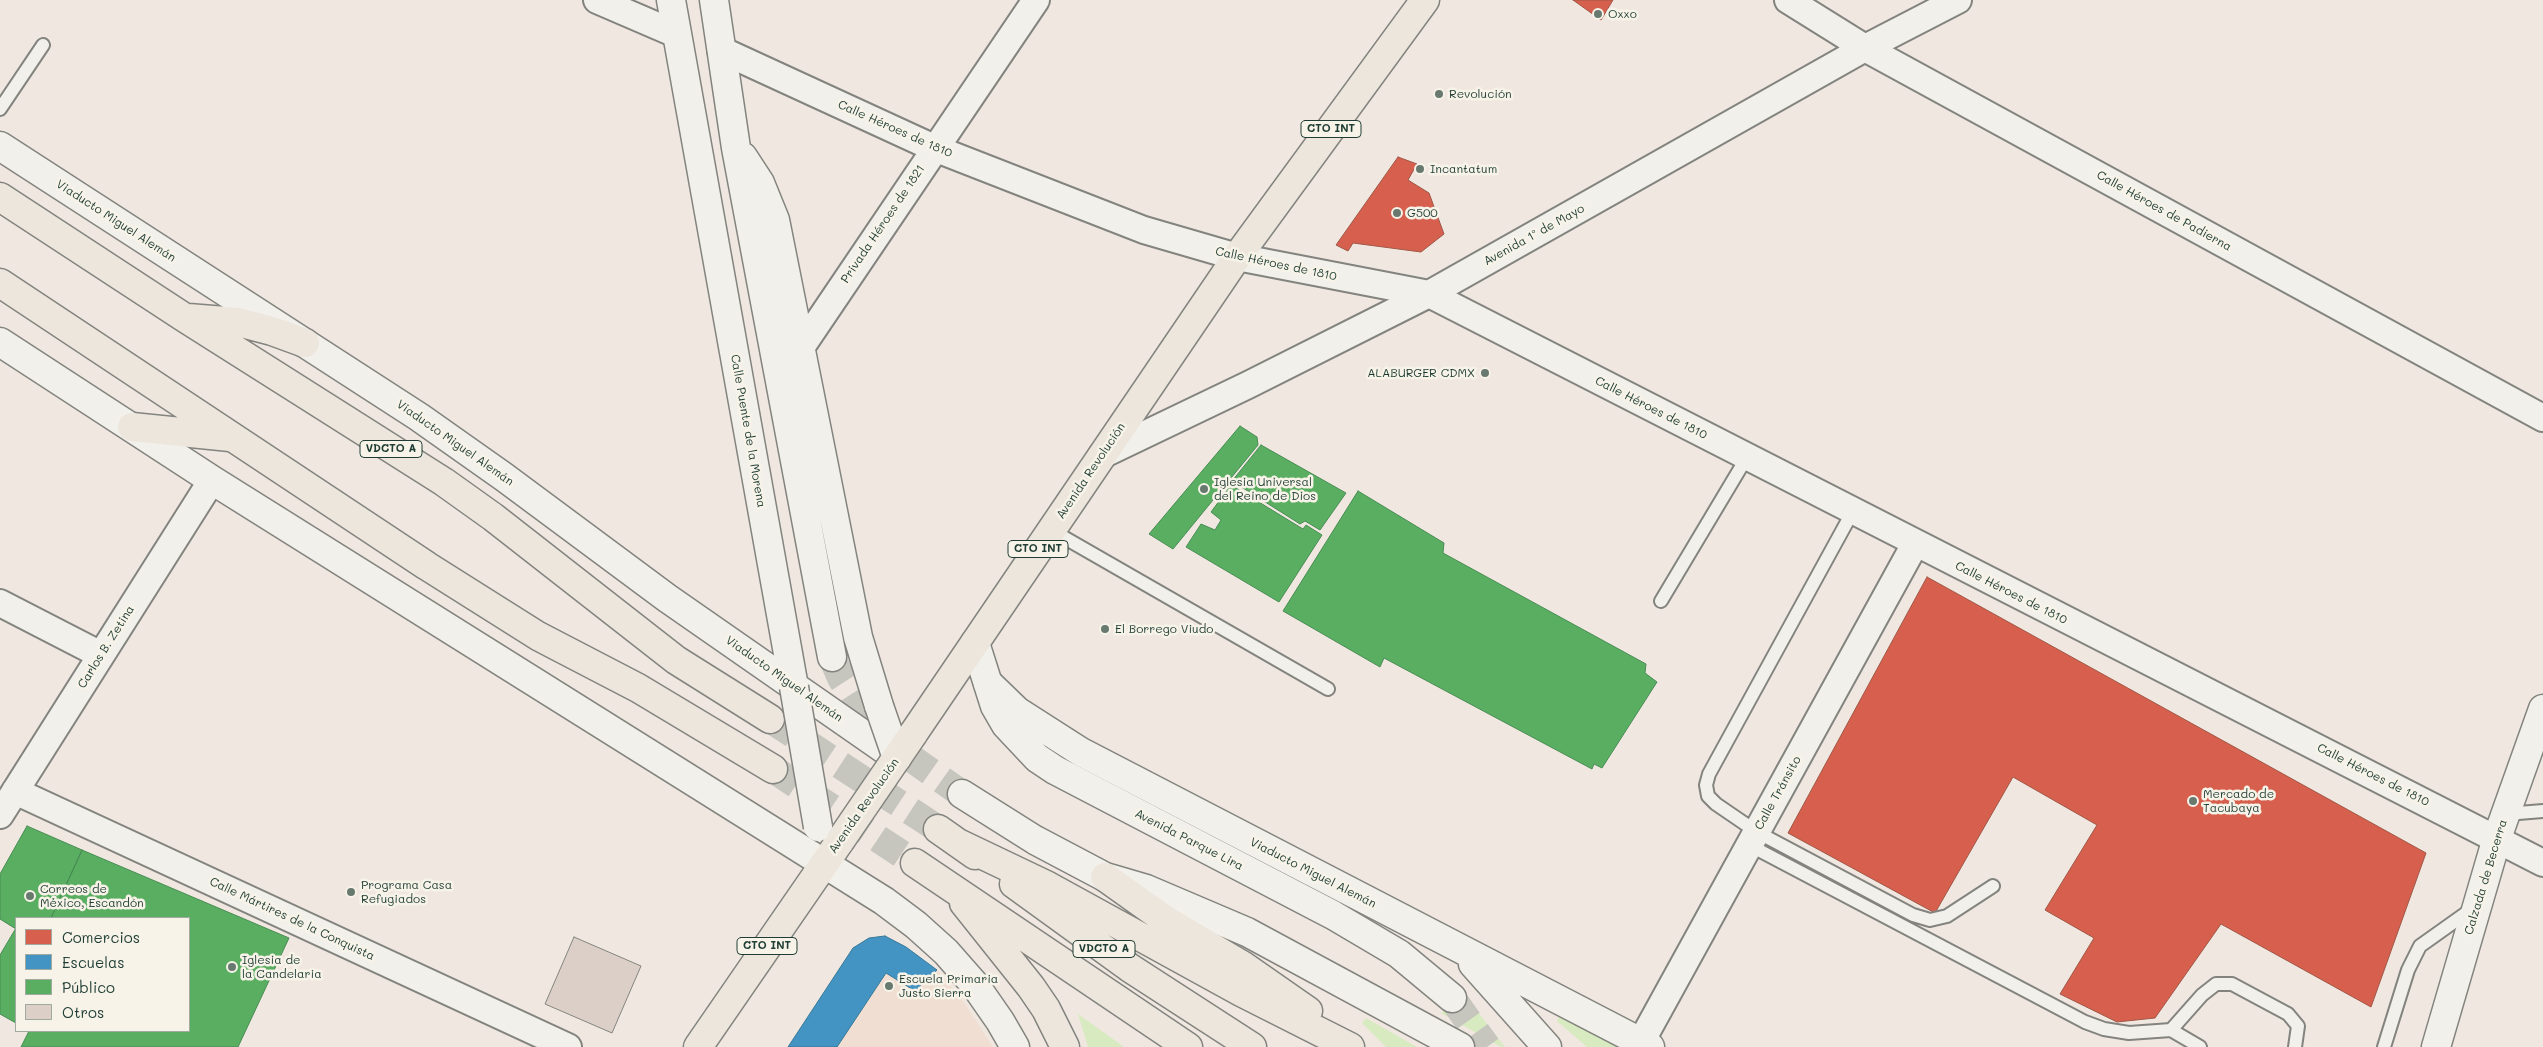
<!DOCTYPE html>
<html>
<head>
<meta charset="utf-8">
<style>
	body { margin:0 }
	#map { position:relative; width:2543px; height:1047px; overflow:hidden; background:#f0e8e0; font-family:Mali,sans-serif }
	canvas { display:block }
	.legend { position:absolute; left:15px; top:917px; width:175px; height:115px; box-sizing:border-box; background:#f7f3e8; border:1px solid #a1aaa0; margin:0; padding:6px 9px; list-style:none; font-size:15px; color:#1f3d34 }
	.legend li { display:flex; align-items:center; gap:10px; height:25px }
	.legend b { width:25px; border:1px solid #a1aaa0 }
</style>
</head>
<body>
<div id="map">
<canvas width="2543" height="1047"></canvas>
<ul class="legend">
<li><b style="height:14px;background:#d6604d"></b>Comercios</li>
<li><b style="height:14px;background:#4393c3"></b>Escuelas</li>
<li><b style="height:14px;background:#5aae61"></b>Público</li>
<li><b style="height:14px;background:#dbcfc7"></b>Otros</li>
</ul>
</div>
<script>
const ctx = document.querySelector('canvas').getContext('2d');
ctx.lineJoin = 'round';
function paint(path, color) {
  ctx.fillStyle = color;
  ctx.fill(path, 'evenodd');
}
function toPath(rows) {
  const path = new Path2D();
  for (const r of rows) {
    path.moveTo(r[0], r[1]);
    for (let i = 2; i < r.length; i += 2) path.lineTo(r[i], r[i + 1]);
  }
  return path;
}
function stroke(path, color, width, dash) {
  ctx.strokeStyle = color;
  ctx.lineWidth = width;
  ctx.lineCap = dash ? 'butt' : 'round';
  ctx.setLineDash(dash || []);
  ctx.stroke(path);
}
function drawText(font, color, halo, rows, align = 'center') {
  ctx.font = font + ' Mali,sans-serif';
  ctx.lineWidth = 5;
  ctx.setLineDash([]);
  ctx.textBaseline = 'middle';
  ctx.strokeStyle = halo;
  ctx.fillStyle = color;
  for (const [text, x, y, turn = 0] of rows) {
    ctx.save();
    ctx.translate(x, y);
    ctx.rotate((+turn || 0) * Math.PI / 180);
    ctx.textAlign = isNaN(turn) ? turn : align;
    if (halo) ctx.strokeText(text, 0, 0);
    ctx.fillText(text, 0, 0);
    ctx.restore();
  }
}
paint(toPath([
	[885,936,906,947,937,970,964,1002,993,1047,788,1047,853,948,869,938]
]), '#efded1');
paint(toPath([
	[1465,995,1505,1047,1501,1047,1441,1013],
	[1078,1014,1124,1047,1088,1047],
	[1560,1015,1622,1047,1587,1047,1557,1021],
	[1366,1018,1417,1047,1386,1047,1362,1023]
]), '#d7eac0');
const shops = toPath([
	[1573,0,1613,0,1601,20,1573,0],
	[1398,157,1417,164,1408,180,1429,193,1444,234,1421,252,1353,243,1348,251,1336,245,1398,157],
	[1927,577,2426,853,2371,1007,2221,924,2155,1018,2117,1022,2060,994,2094,938,2045,910,2097,825,2013,777,1935,913,1788,833,1927,577]
]);
paint(shops, '#d6604d');
stroke(shops, '#9f5646', 1);
const schools = toPath([
	[885,936,906,947,937,970,915,991,886,973,837,1047,788,1047,853,948,869,938,885,936]
]);
paint(schools, '#4393c3');
stroke(schools, '#387998', 1);
const public = toPath([
	[1240,426,1257,437,1258,445,1173,549,1149,534,1240,426],
	[1261,445,1346,493,1320,530,1305,521,1300,524,1232,481,1261,445],
	[1231,485,1303,529,1306,525,1322,535,1279,602,1186,547,1201,524,1215,530,1221,520,1211,512,1231,485],
	[1358,491,1444,543,1443,553,1646,664,1645,673,1657,682,1602,768,1594,764,1592,769,1384,658,1380,667,1283,611,1358,491],
	[27,826,82,850,51,918,16,918,16,929,0,919,0,874,27,826],
	[82,850,289,938,238,1047,21,1047,29,1031,189,1031,189,918,51,918,82,850],
	[16,928,16,1023,0,1014,0,955,16,928]
]);
paint(public, '#5aae61');
stroke(public, '#488c54', 1);
const building = toPath([
	[574,937,641,966,612,1033,545,1004,574,937]
]);
paint(building, '#dbcfc7');
stroke(building, '#83847f', 1);
stroke(toPath([
	[832,657,841,678,859,706,878,730,901,751,962,794],
	[1452,998,1487,1047]
]), '#c6c6be', 28, [28, 14]);
stroke(toPath([
	[770,719,938,829],
	[773,769,915,863]
]), '#c6c6be', 28, [28, 14]);
const service = toPath([
	[0,109,43,45],
	[1853,511,1709,774,1706,785,1708,796,1716,804,1757,832,1913,915,1930,920,1947,916,1993,886],
	[1051,530,1328,689],
	[1661,601,1747,457],
	[2506,814,2543,811],
	[1749,845,2085,1022,2104,1029,2129,1033,2171,1030,2200,1047],
	[2171,1030,2202,995,2216,984,2232,984,2288,1014,2298,1026,2295,1047],
	[2384,1047,2408,970,2420,946,2472,909]
]);
const minor = toPath([
	[597,0,676,34],
	[1788,0,1865,48,2543,418],
	[721,50,934,148,1144,230,1237,257,1429,294,2543,863],
	[800,349,1036,0],
	[1102,455,1248,385,1429,294,1865,48,1958,0],
	[0,603,101,655],
	[15,791,568,1047],
	[0,815,212,480],
	[1641,1042,1915,544]
]);
const tertiary = toPath([
	[988,683,1017,711,1081,752,1650,1047],
	[1473,964,1547,1047],
	[2436,1047,2497,838,2543,709]
]);
const secondary = toPath([
	[671,0,794,687],
	[714,0,736,148,832,657],
	[0,146,419,417,504,477,667,598,897,758],
	[743,157,760,183,775,220,858,637,879,706],
	[0,342,212,480,884,901,916,925,946,952,975,985,1000,1021,1015,1047],
	[975,643,995,706,1006,725,1037,758,1055,770,1333,915,1399,954,1452,998],
	[962,794,1035,840,1105,877,1146,889,1247,932,1460,1047]
]);
const primary = toPath([
	[913,734,1237,257,1425,0],
	[698,1047,840,841]
]);
const motorway = toPath([
	[0,197,185,318,444,482,493,517,676,660,770,719],
	[0,283,427,566,538,636,638,688,773,769],
	[188,318,238,322,272,331,305,343],
	[132,427,230,437],
	[938,829,975,855],
	[960,844,1048,886,1241,992,1350,1047],
	[915,863,1188,1047],
	[1105,877,1164,919,1242,965,1308,1011],
	[1014,884,1130,968,1252,1047],
	[964,903,1031,987,1046,1009,1065,1047]
]);
stroke(service, '#83847f', 16);
stroke(minor, '#83847f', 30);
stroke(tertiary, '#83847f', 31);
stroke(secondary, '#83847f', 31);
stroke(primary, '#83847f', 31);
stroke(motorway, '#83847f', 31);
stroke(service, '#f2f0eb', 12);
stroke(minor, '#f2f0eb', 26);
stroke(tertiary, '#f2f0eb', 28);
stroke(secondary, '#f2f0eb', 28);
stroke(primary, '#ede6dd', 28);
stroke(motorway, '#ede6dd', 28);
const secondaryBridge = toPath([
	[794,687,818,827],
	[879,706,897,758]
]);
const primaryBridge = toPath([
	[840,841,913,734]
]);
stroke(secondaryBridge, '#83847f', 31, []);
stroke(primaryBridge, '#83847f', 31, []);
stroke(secondaryBridge, '#f2f0eb', 28);
stroke(primaryBridge, '#ede6dd', 28);
for (const [x, y, r, color] of [
	[1598,14,5,"#687970"],
	[1439,94,5,"#687970"],
	[1420,169,5,"#687970"],
	[1397,213,5,"#687970"],
	[1485,373,5,"#687970"],
	[1204,489,5,"#687970"],
	[1105,629,5,"#687970"],
	[2193,801,5,"#687970"],
	[351,892,5,"#687970"],
	[30,896,5,"#687970"],
	[232,967,5,"#687970"],
	[889,986,5,"#687970"]
]) {
  const dot = new Path2D();
  dot.arc(x, y, r, 0, 2 * Math.PI);
  ctx.fillStyle = color;
  ctx.fill(dot);
  stroke(dot, '#f7f3e8', 2);
}
for (const [x, y, w] of [
	[1331,129,60],
	[391,449,62],
	[1038,549,60],
	[767,946,60],
	[1104,949,62]
]) {
  const box = new Path2D();
  box.roundRect(x - w / 2, y - 8.5, w, 17, 4);
  ctx.fillStyle = '#f7f3e8';
  ctx.fill(box);
  stroke(box, '#1f3d34', 1);
}
drawText('bold 11px', '#1f3d34', null, [
	["CTO INT",1331,129],
	["VDCTO A",391,449],
	["CTO INT",1038,549],
	["CTO INT",767,946],
	["VDCTO A",1104,949]
]);
drawText('12px', '#1f3d34', '#f7f3e8', [
	["Oxxo",1608,14],
	["Revolución",1449,94],
	["Incantatum",1430,169],
	["G500",1407,213],
	["ALABURGER CDMX",1475,373,"right"],
	["Iglesia Universal",1214,482],
	["del Reino de Dios",1214,496],
	["El Borrego Viudo",1115,629],
	["Mercado de",2203,794],
	["Tacubaya",2203,808],
	["Programa Casa",361,885],
	["Refugiados",361,899],
	["Correos de",40,889],
	["México, Escandón",40,903],
	["Iglesia de",242,960],
	["la Candelaria",242,974],
	["Escuela Primaria",899,979],
	["Justo Sierra",899,993]
], 'left');
drawText('12px', '#1f3d34', '#f7f3e8', [
	["Calle Héroes de 1810",895,129,24],
	["Calle Héroes de Padierna",2164,211,29],
	["Viaducto Miguel Alemán",116,221,33],
	["Privada Héroes de 1821",883,224,-56],
	["Avenida 1º de Mayo",1534,235,-29],
	["Calle Héroes de 1810",1276,264,12],
	["Calle Héroes de 1810",1651,408,27],
	["Calle Puente de la Morena",748,431,80],
	["Viaducto Miguel Alemán",455,443,35],
	["Avenida Revolución",1091,471,-56],
	["Calle Héroes de 1810",2011,593,27],
	["Carlos B. Zetina",106,647,-58],
	["Viaducto Miguel Alemán",784,679,35],
	["Calle Héroes de 1810",2373,775,27],
	["Calle Tránsito",1778,793,-61],
	["Avenida Revolución",864,806,-55],
	["Avenida Parque Lira",1189,840,27],
	["Viaducto Miguel Alemán",1313,873,27],
	["Calzada de Becerra",2486,877,-73],
	["Calle Mártires de la Conquista",292,919,25]
]);
</script>
</body>
</html>
